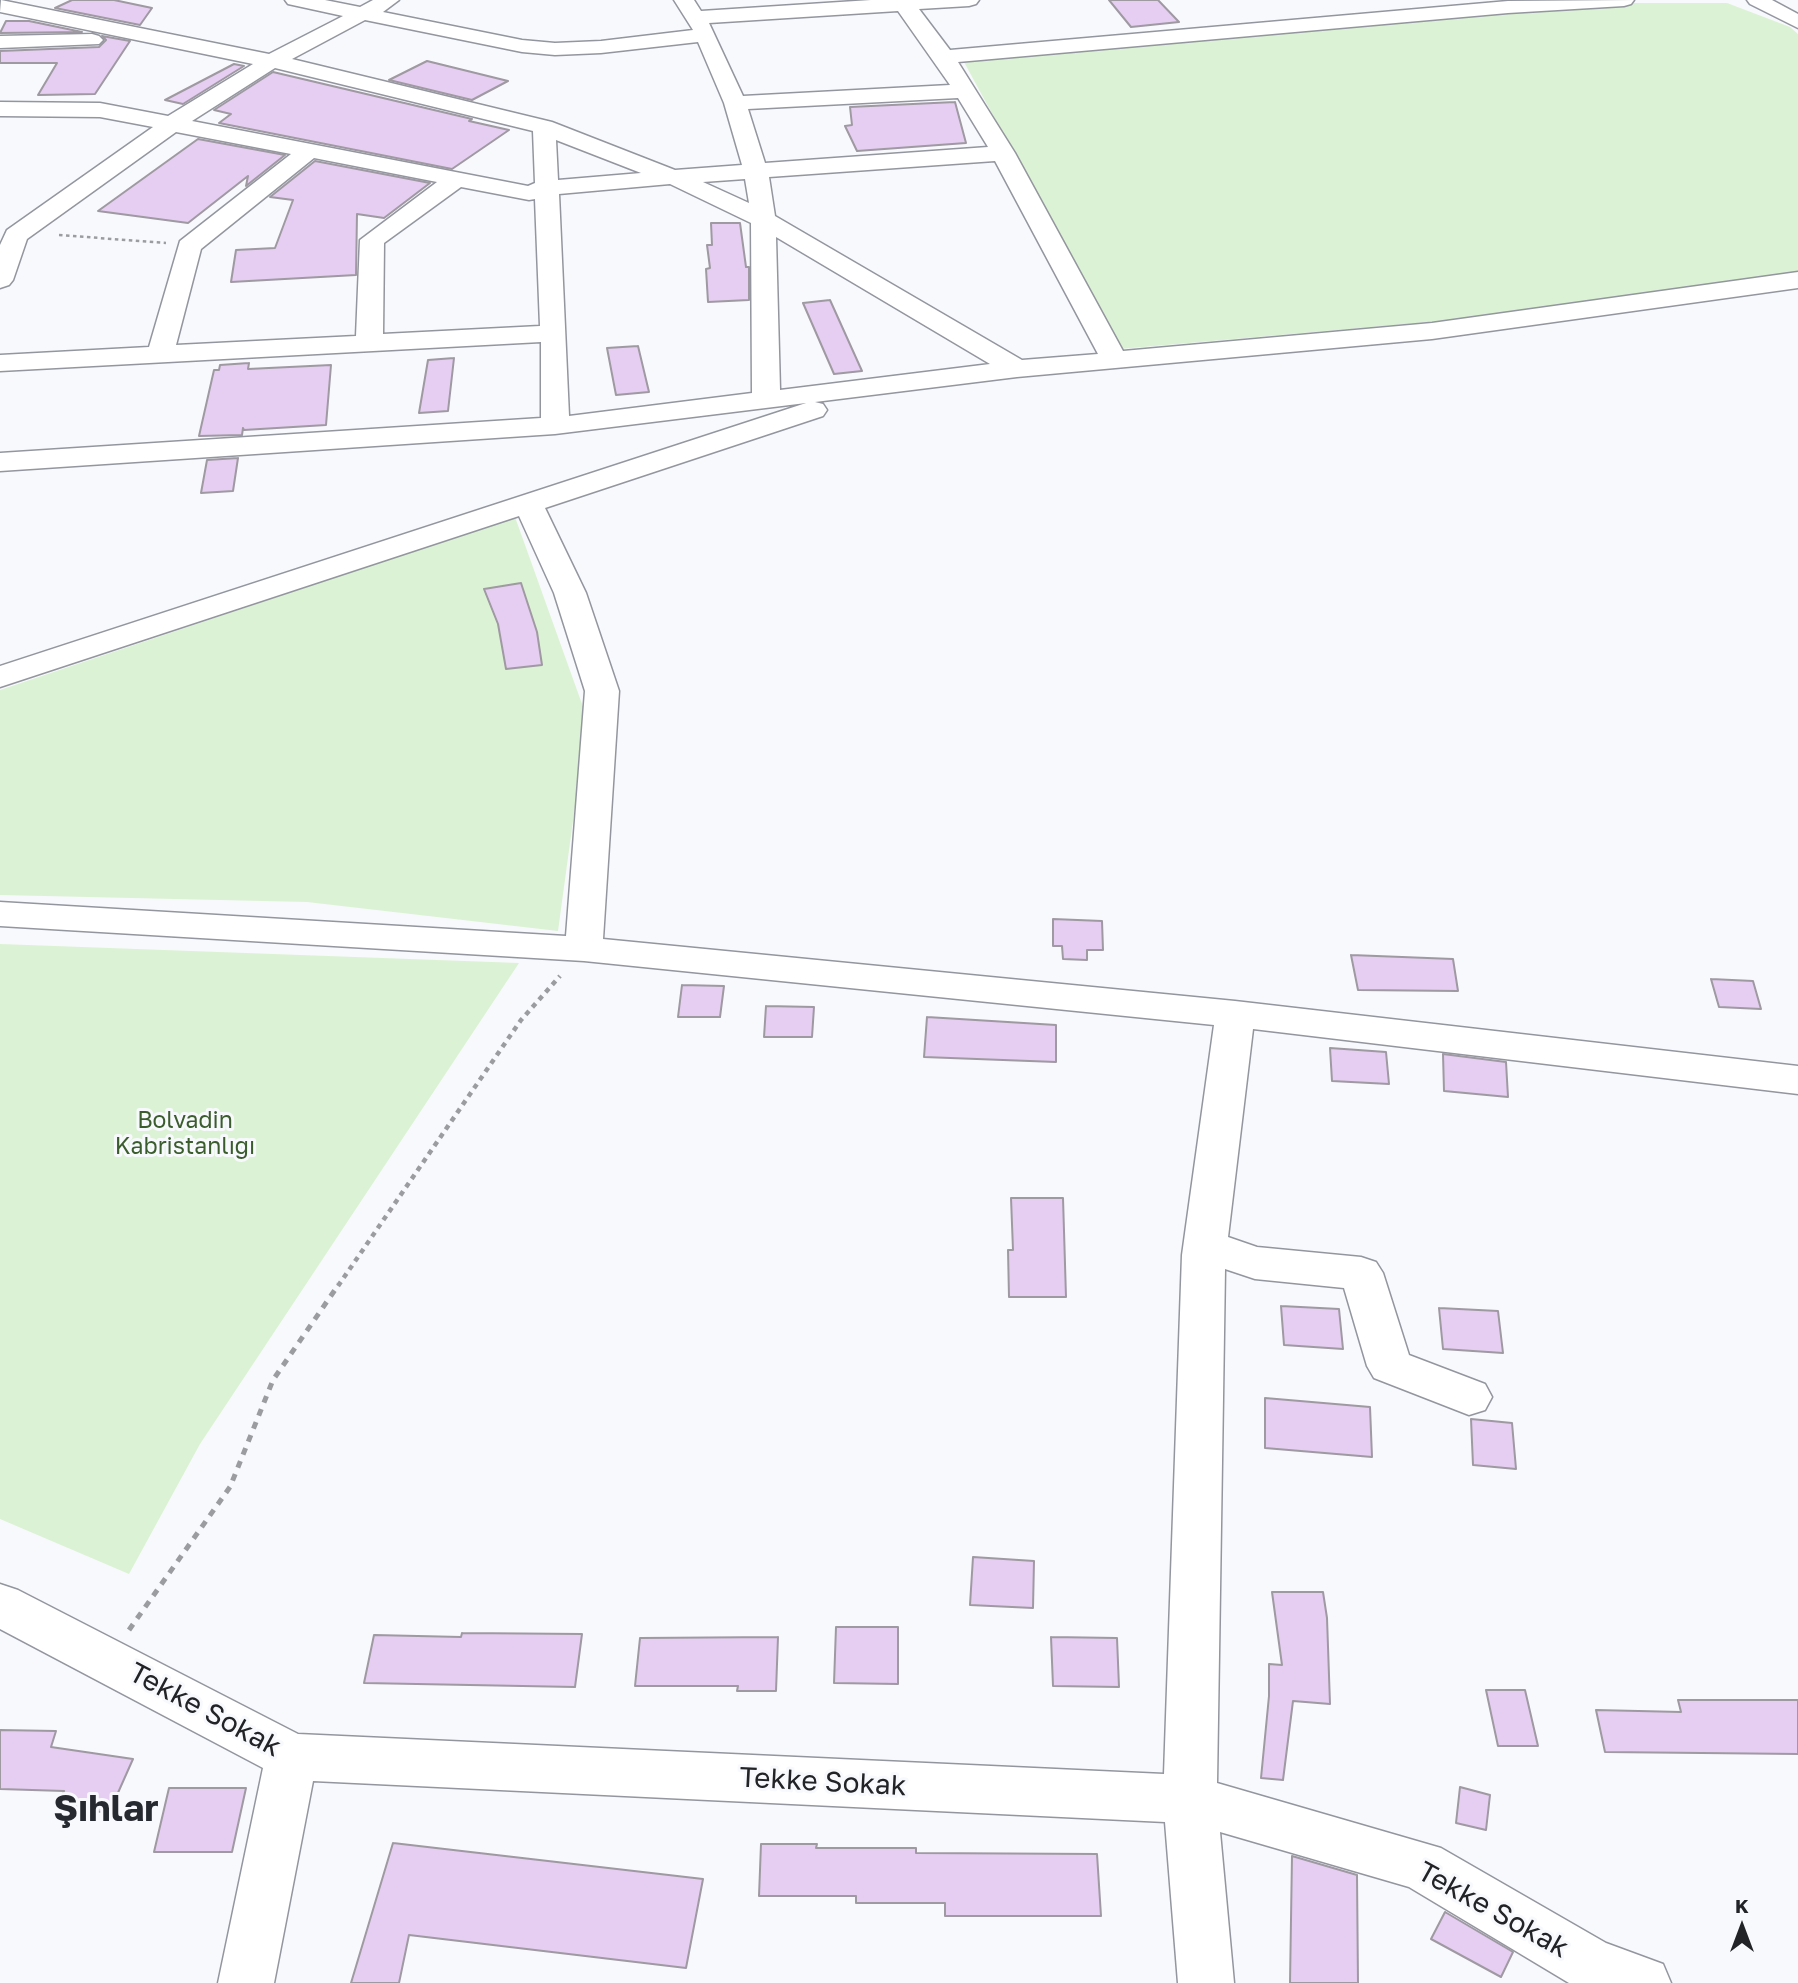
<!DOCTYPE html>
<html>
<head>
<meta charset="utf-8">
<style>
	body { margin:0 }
	#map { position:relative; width:1798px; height:1983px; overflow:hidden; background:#f8f9fd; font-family:"Golos Text",sans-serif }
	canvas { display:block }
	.north { position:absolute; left:1707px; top:1892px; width:70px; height:70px; -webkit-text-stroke:5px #f8f9fd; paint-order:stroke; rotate:0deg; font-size:19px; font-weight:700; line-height:28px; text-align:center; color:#222327 }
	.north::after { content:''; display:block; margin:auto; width:24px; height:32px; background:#222327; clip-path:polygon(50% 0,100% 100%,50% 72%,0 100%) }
</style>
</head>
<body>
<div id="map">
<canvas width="1798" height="1983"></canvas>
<div class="north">K</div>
</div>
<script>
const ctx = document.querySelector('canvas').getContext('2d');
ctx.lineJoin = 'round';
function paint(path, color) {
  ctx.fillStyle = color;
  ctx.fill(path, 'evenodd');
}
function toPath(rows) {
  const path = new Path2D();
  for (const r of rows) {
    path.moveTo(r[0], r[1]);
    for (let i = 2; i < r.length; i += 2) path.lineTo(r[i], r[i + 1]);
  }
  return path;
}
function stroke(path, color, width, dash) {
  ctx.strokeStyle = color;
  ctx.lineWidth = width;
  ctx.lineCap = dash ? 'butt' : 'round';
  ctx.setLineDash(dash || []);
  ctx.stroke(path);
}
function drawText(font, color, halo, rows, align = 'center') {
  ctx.font = font + ' "Golos Text",sans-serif';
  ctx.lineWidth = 6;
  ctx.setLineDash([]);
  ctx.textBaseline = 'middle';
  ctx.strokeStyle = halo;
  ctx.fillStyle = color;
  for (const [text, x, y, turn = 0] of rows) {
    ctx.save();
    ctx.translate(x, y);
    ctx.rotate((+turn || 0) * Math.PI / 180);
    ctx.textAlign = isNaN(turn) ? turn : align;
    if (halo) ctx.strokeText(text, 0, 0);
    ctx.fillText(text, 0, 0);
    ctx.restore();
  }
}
paint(toPath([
	[1624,3,1727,3,1790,27,1798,34,1798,273,1474,318,1120,349,964,62,1355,24],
	[515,517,587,718,558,931,307,902,0,895,0,690],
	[0,944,519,963,200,1444,129,1574,0,1519]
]), '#dcf2d4');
const building = toPath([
	[72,0,114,0,152,8,140,25,55,8,72,0],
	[1109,0,1158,0,1179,22,1131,27,1109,0],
	[6,21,29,21,82,32,0,33,6,21],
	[102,36,130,41,95,94,38,95,57,63,0,63,0,51,99,47,106,40,102,36],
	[427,61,508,81,472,100,389,80,427,61],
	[234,64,244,66,183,104,165,100,234,64],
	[273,72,472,119,469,121,509,130,452,169,219,123,231,114,214,110,273,72],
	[955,102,966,143,857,151,845,126,852,125,850,107,955,102],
	[198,139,285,155,246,186,248,176,188,223,98,211,198,139],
	[315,161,430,183,384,218,357,214,356,275,231,282,236,250,275,248,293,200,270,197,315,161],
	[711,223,740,223,746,267,749,267,749,300,708,302,706,269,710,268,707,245,712,245,711,223],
	[830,300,862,371,834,374,803,303,830,300],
	[638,346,649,392,616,395,607,348,638,346],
	[454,358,448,411,419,413,428,360,454,358],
	[249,363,248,369,331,365,326,425,244,430,243,428,242,435,199,436,214,370,219,370,220,365,249,363],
	[238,458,233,491,201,493,207,460,238,458],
	[521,583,537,632,542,665,506,669,498,624,484,589,521,583],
	[1053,919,1102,921,1103,950,1087,950,1087,960,1063,959,1062,946,1053,946,1053,919],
	[1351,955,1453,959,1458,991,1358,990,1351,955],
	[1711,979,1753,981,1761,1009,1719,1007,1711,979],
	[682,985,724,986,720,1017,678,1017,682,985],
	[766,1006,814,1007,812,1037,764,1037,766,1006],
	[927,1017,1056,1025,1056,1062,924,1057,927,1017],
	[1330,1048,1386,1052,1389,1084,1332,1081,1330,1048],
	[1443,1054,1506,1062,1508,1097,1444,1091,1443,1054],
	[1011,1198,1063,1198,1066,1297,1009,1297,1008,1250,1013,1250,1011,1198],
	[1281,1306,1339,1309,1343,1349,1284,1345,1281,1306],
	[1439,1308,1498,1311,1503,1353,1443,1349,1439,1308],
	[1265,1398,1370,1407,1372,1457,1265,1448,1265,1398],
	[1471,1419,1512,1423,1516,1469,1473,1465,1471,1419],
	[973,1557,1034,1561,1033,1608,970,1605,973,1557],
	[1272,1592,1323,1592,1327,1618,1330,1704,1293,1701,1283,1780,1261,1778,1269,1696,1269,1664,1282,1665,1272,1592],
	[836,1627,898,1627,898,1684,834,1683,836,1627],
	[462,1633,582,1634,575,1687,364,1683,374,1635,461,1637,462,1633],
	[778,1637,776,1691,737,1691,738,1686,635,1686,640,1638,778,1637],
	[1051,1637,1117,1638,1119,1687,1053,1686,1051,1637],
	[1486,1690,1525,1690,1538,1746,1498,1746,1486,1690],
	[1678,1700,1798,1700,1798,1754,1605,1752,1596,1710,1681,1712,1678,1700],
	[0,1730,56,1731,51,1747,133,1759,109,1813,57,1806,64,1791,0,1789,0,1730],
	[1460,1787,1490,1795,1486,1830,1456,1823,1460,1787],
	[169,1788,246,1788,232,1852,154,1852,169,1788],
	[393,1843,703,1879,686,1968,409,1935,399,1983,351,1983,393,1843],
	[761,1844,817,1844,816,1848,916,1848,916,1853,1097,1854,1101,1916,945,1916,945,1903,856,1903,856,1896,759,1896,761,1844],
	[1292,1856,1357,1875,1358,1983,1290,1983,1292,1856],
	[1445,1912,1513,1952,1501,1977,1431,1939,1445,1912]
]);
paint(building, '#e5cef1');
stroke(building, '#9f99a2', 2);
const minor = toPath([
	[1,0,269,54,343,16,288,4,285,0,325,0,360,7,373,0,399,0,383,12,522,40,555,43,601,41,693,30,674,0,694,0,701,11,871,0,979,0,976,4,969,6,919,9,950,50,1508,1,1634,0,1631,4,1624,6,1508,13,958,62,1015,153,1123,351,1432,323,1798,272,1798,288,1432,339,1017,377,815,402,823,404,827,410,823,416,545,508,586,593,619,691,603,939,1235,1001,1798,1066,1798,1094,1253,1029,1228,1237,1257,1247,1361,1257,1376,1262,1383,1273,1409,1355,1485,1384,1492,1397,1485,1410,1469,1415,1374,1378,1367,1366,1344,1288,1255,1279,1225,1269,1217,1783,1441,1848,1606,1943,1663,1964,1671,1983,1569,1983,1409,1887,1220,1832,1234,1983,1178,1983,1165,1822,313,1781,274,1983,218,1983,263,1768,0,1629,0,1584,18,1590,298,1734,1164,1774,1182,1255,1214,1025,584,961,0,926,0,902,566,936,585,691,554,593,519,516,0,687,0,666,806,403,555,434,0,471,0,453,541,418,541,342,0,371,0,355,149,347,180,241,291,154,176,132,27,239,13,280,9,285,0,288,0,245,7,230,153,127,100,117,0,116,0,102,100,103,168,116,253,64,0,12,1,0],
	[898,11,950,85,743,96,709,23,898,11],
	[365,20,522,52,555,55,601,53,698,42,724,103,742,165,675,170,552,122,292,59,365,20],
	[275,68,533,131,535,183,528,186,192,121,275,68],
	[958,98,988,147,765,163,748,109,958,98],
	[556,140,641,173,558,180,556,140],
	[314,158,437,182,360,240,356,336,176,345,201,249,314,158],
	[995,161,1098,354,1022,360,775,216,769,177,995,161],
	[745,179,749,203,703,182,745,179],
	[670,184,751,223,752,393,569,416,559,194,670,184],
	[461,187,529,200,535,199,540,326,383,334,384,243,461,187],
	[776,237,990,364,780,390,776,237],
	[1747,0,1772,0,1798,14,1798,28,1750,4,1747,0],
	[92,34,99,36,103,40,99,44,0,48,0,36,92,34]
]);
stroke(minor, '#93969f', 3);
stroke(toPath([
	[59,235,166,243]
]), '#9b9ca0', 2.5, [3.5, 3.5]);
stroke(toPath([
	[338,1286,521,1020,560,976]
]), '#9b9ca0', 4.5, [5, 5]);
stroke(toPath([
	[129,1630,230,1487,273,1380,339,1284]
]), '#9b9ca0', 5, [7, 7]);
paint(minor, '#fff');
drawText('23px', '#3b5c2d', '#f8f9fd', [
	["Bolvadin",185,1121],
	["Kabristanlığı",185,1147]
]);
drawText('28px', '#222327', '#f8f9fd', [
	["Tekke Sokak",205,1710,28],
	["Tekke Sokak",823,1782,3],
	["Tekke Sokak",1493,1910,29]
]);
drawText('bold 37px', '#272931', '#f8f9fd', [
	["Şıhlar",106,1809]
]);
</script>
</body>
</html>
